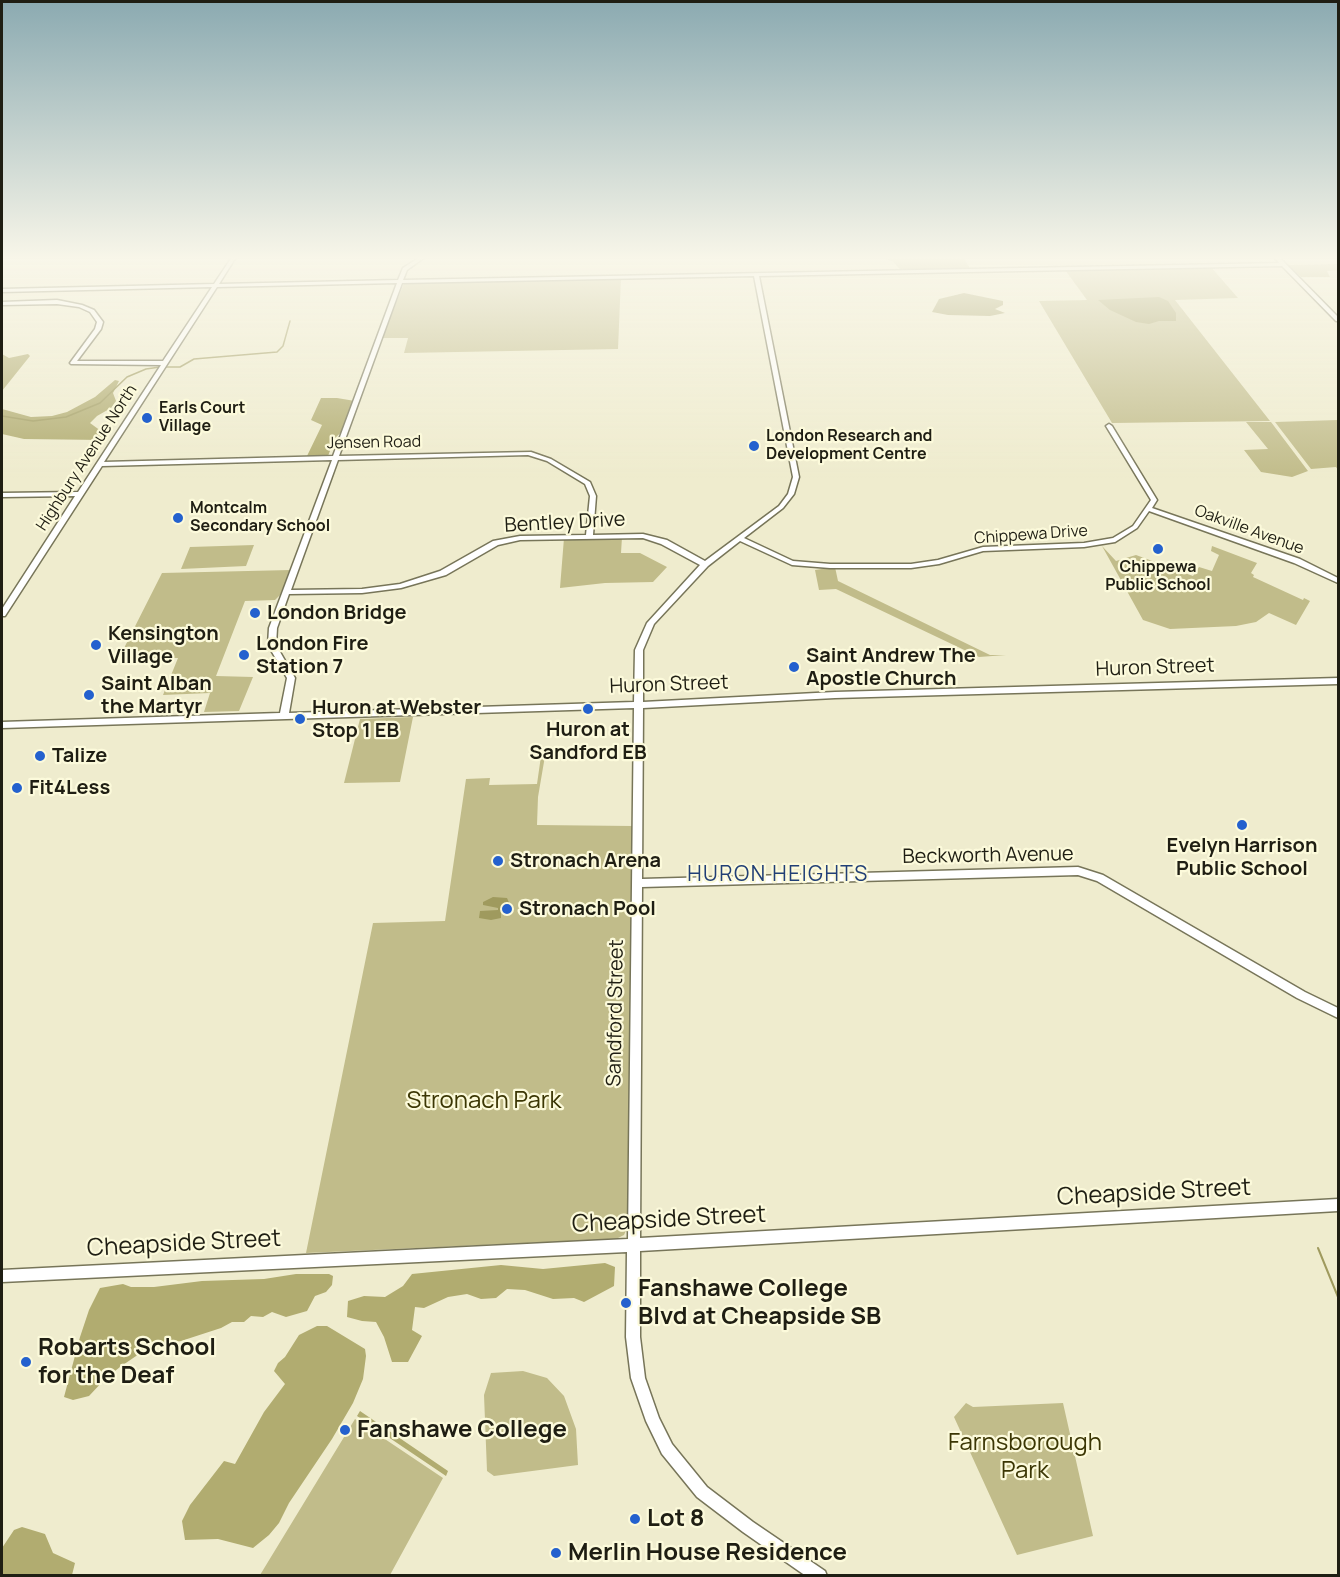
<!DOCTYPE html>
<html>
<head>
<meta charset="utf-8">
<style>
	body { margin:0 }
	#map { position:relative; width:1340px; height:1577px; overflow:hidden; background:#efecce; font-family:Manrope,sans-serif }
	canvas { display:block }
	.frame { position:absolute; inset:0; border:3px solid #1f1e13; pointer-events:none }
</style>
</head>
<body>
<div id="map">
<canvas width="1340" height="1577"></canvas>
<div class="frame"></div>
</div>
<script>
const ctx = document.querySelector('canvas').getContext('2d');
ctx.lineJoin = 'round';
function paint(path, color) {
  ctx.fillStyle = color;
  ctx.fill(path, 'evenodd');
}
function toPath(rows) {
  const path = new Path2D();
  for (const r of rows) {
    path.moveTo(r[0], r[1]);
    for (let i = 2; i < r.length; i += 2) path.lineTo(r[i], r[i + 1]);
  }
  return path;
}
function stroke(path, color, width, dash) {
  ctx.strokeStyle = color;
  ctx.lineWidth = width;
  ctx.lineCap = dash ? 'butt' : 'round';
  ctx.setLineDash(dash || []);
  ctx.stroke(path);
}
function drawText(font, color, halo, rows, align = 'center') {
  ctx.font = font + ' Manrope,sans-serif';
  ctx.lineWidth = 4.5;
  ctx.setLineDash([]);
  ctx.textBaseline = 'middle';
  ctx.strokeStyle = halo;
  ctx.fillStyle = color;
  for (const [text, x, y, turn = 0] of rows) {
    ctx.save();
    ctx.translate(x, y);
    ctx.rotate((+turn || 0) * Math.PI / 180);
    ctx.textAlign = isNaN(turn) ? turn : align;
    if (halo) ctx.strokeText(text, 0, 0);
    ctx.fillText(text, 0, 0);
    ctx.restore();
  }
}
paint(toPath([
	[1211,267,1238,298,1175,300,1270,421,1112,423,1039,301,1087,300,1065,270],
	[621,278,618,349,404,353,408,338,382,338,404,283],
	[1338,420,1338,470,1336,467,1311,469,1275,422],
	[1246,422,1271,422,1308,471,1292,477,1261,472,1244,450,1268,449],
	[622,537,621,553,640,553,667,567,653,582,605,583,560,588,564,538],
	[254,545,246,566,181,569,190,547],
	[1102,546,1116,561,1136,555,1193,576,1199,567,1212,571,1219,555,1211,551,1212,546,1257,563,1251,573,1254,575,1253,577,1303,600,1304,598,1310,601,1296,625,1269,613,1256,622,1236,626,1170,629,1143,620],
	[835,567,838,581,990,655,1006,655,979,657,836,589,819,590,815,570],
	[291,570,280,595,275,600,245,601,216,676,253,677,239,711,204,712,210,693,163,695,178,658,119,658,162,573],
	[413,717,400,782,344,783,360,719],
	[541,756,545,756,538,797,537,825,632,826,628,1226,624,1235,616,1239,306,1253,373,923,445,921,466,779,490,778,489,785,537,784],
	[523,1371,547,1378,564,1396,576,1429,578,1465,494,1476,487,1471,484,1395,491,1373],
	[966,1403,973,1407,1063,1403,1093,1536,1017,1555,954,1417],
	[355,1419,443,1478,390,1575,260,1575]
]), '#c1bc8a');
paint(toPath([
	[880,257,963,257,971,270,900,269,892,261],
	[1338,264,1338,270,1327,271,1330,277,1301,277,1288,265],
	[2,354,9,358,28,354,30,356,2,391],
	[115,380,119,381,113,393,116,401,111,408,97,416,90,423,101,431,102,440,24,439,2,434,2,409,31,417,52,416,67,412,95,397],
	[321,398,337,398,355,401,348,426,335,438,328,456,307,456,322,425,311,420],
	[605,1263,615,1267,614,1286,584,1302,574,1298,553,1299,525,1290,507,1289,496,1298,481,1299,467,1294,448,1297,424,1308,415,1307,412,1330,422,1336,408,1362,392,1362,384,1337,376,1322,362,1321,347,1317,348,1301,364,1296,385,1297,403,1286,412,1274,501,1265,543,1269],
	[296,1274,329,1274,333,1276,332,1285,326,1292,315,1296,307,1311,286,1317,272,1312,263,1317,251,1316,244,1322,232,1322,221,1328,181,1341,162,1344,139,1354,120,1367,105,1379,89,1396,73,1400,64,1397,80,1337,89,1310,100,1288,123,1284,131,1287,154,1287,202,1281,264,1279],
	[317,1326,327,1326,332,1329,365,1349,366,1356,363,1379,353,1403,332,1439,289,1503,279,1523,269,1535,253,1548,218,1539,185,1540,182,1521,190,1505,224,1461,235,1464,264,1412,285,1384,274,1371,278,1363,285,1357,299,1335],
	[360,1411,448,1471,446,1476,357,1416],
	[22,1527,45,1534,53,1553,75,1563,72,1575,2,1575,2,1548,14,1530]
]), '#b1ac70');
paint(toPath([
	[964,293,1003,301,1003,305,995,309,1005,313,990,316,948,315,932,312,939,299],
	[1159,297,1168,301,1176,313,1176,321,1159,321,1149,324,1136,322,1110,310,1098,300],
	[493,897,507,898,511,907,501,908,501,918,491,920,479,918,480,911,498,910,498,908,483,905,483,902]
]), '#9f9a5e');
stroke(toPath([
	[165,367,180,367,194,359,277,352,283,346,290,321],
	[2,416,33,421,66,417,100,403,127,377,146,369,160,367]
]), '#9f9a5e', 1.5);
stroke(toPath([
	[1318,1248,1338,1297]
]), '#9f9a5e', 2);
const secondary = toPath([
	[232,257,236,257,219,284,398,280,403,268,420,257,425,257,407,270,403,280,1279,263,1274,257,1279,257,1338,317,1338,321,1336,321,1282,266,759,276,799,477,794,494,783,508,744,538,793,561,830,564,911,564,938,560,983,547,1084,543,1113,538,1133,526,1151,500,1106,426,1109,424,1112,426,1157,500,1152,508,1300,559,1338,578,1338,583,1294,563,1149,511,1137,528,1115,542,1084,547,983,551,939,564,911,568,830,568,792,565,740,541,708,566,654,624,643,650,643,702,835,692,1338,678,1338,684,835,698,643,708,642,879,1078,867,1103,875,1305,992,1338,1008,1338,1018,1297,998,1097,881,1078,875,642,887,640,1238,1338,1199,1338,1211,640,1251,640,1337,645,1378,659,1418,672,1444,707,1487,753,1522,825,1571,827,1576,806,1576,743,1532,697,1497,662,1454,646,1421,631,1378,626,1337,627,1252,2,1282,2,1270,628,1239,634,708,2,728,2,722,280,713,287,678,268,645,269,628,332,460,102,466,5,616,2,616,2,609,75,496,2,497,2,493,78,492,161,365,71,364,70,363,95,329,97,322,90,312,79,307,57,304,2,305,2,302,57,300,82,305,94,310,103,322,101,329,77,361,163,361,212,287,2,292,2,289,214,284,232,257],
	[754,276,793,477,788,494,779,506,705,561,667,540,643,534,593,535,596,496,590,482,551,459,531,452,339,456,402,283,754,276],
	[397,283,333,456,104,462,217,287,397,283],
	[528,455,547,461,585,484,590,496,586,535,520,536,493,541,440,571,400,584,362,589,291,590,338,460,528,455],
	[643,538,661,544,700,565,647,623,635,650,634,702,289,713,295,678,276,645,277,628,289,594,362,593,401,588,446,575,498,545,520,540,643,538]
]);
stroke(secondary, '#777559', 3);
paint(secondary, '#fff');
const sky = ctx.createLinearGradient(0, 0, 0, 478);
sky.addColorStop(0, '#8baab1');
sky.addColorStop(0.54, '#f8f6e9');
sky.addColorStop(1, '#f8f6e900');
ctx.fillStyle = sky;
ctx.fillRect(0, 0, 1340, 478);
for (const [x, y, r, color] of [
	[147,418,6,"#2461ce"],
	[754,446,6,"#2461ce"],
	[178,518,6,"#2461ce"],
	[1158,549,6,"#2461ce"],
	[255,613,6,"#2461ce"],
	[96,645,6,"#2461ce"],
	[244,655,6,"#2461ce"],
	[794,667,6,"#2461ce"],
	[89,695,6,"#2461ce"],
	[588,709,6,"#2461ce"],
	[300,719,6,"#2461ce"],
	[40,756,6,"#2461ce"],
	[17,788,6,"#2461ce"],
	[1242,825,6,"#2461ce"],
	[498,861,6,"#2461ce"],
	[507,909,6,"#2461ce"],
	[626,1303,6,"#2461ce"],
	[26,1362,6,"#2461ce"],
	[345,1430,6,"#2461ce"],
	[635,1519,6,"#2461ce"],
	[556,1553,6,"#2461ce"]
]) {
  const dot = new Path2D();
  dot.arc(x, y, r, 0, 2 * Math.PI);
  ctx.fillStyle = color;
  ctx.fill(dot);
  stroke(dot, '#fcfadb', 2);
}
drawText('bold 16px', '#1f1e13', '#fcfadb', [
	["Earls Court",159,409],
	["Village",159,427],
	["London Research and",766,437],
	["Development Centre",766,455],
	["Montcalm",190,509],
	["Secondary School",190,527],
	["Chippewa",1158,568,"center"],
	["Public School",1158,586,"center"]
], 'left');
drawText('16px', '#1f1e13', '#fcfadb', [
	["Jensen Road",374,443,-1],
	["Highbury Avenue North",87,458,-57],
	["Oakville Avenue",1249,530,20],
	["Chippewa Drive",1031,535,-4]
]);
drawText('20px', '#1f1e13', '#fcfadb', [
	["Bentley Drive",565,523,-3],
	["Huron Street",1155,668,-2],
	["Huron Street",669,685,-2],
	["Beckworth Avenue",988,856,-1],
	["Sandford Street",616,1013,-89]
]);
drawText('bold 20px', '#1f1e13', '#fcfadb', [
	["London Bridge",267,613],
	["Kensington",108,634],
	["Village",108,657],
	["London Fire",256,644],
	["Station 7",256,667],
	["Saint Andrew The",806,656],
	["Apostle Church",806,679],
	["Saint Alban",101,684],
	["the Martyr",101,707],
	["Huron at Webster",312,708],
	["Stop 1 EB",312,731],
	["Huron at",588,730,"center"],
	["Sandford EB",588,753,"center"],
	["Talize",52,756],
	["Fit4Less",29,788],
	["Evelyn Harrison",1242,846,"center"],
	["Public School",1242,869,"center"],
	["Stronach Arena",510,861],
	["Stronach Pool",519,909]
], 'left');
ctx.letterSpacing = '1.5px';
drawText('21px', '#213f76', '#fcfadb', [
	["HURON HEIGHTS",778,875]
]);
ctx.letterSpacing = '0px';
drawText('24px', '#3b3604', '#fcfadb', [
	["Stronach Park",484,1101],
	["Farnsborough",1025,1443],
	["Park",1025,1471]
]);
drawText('24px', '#1f1e13', '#fcfadb', [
	["Cheapside Street",1154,1193,-3],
	["Cheapside Street",669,1220,-3],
	["Cheapside Street",184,1244,-3]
]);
drawText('bold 24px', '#1f1e13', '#fcfadb', [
	["Fanshawe College",638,1289],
	["Blvd at Cheapside SB",638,1317],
	["Robarts School",38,1348],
	["for the Deaf",38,1376],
	["Fanshawe College",357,1430],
	["Lot 8",647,1519],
	["Merlin House Residence",568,1553]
], 'left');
</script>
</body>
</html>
